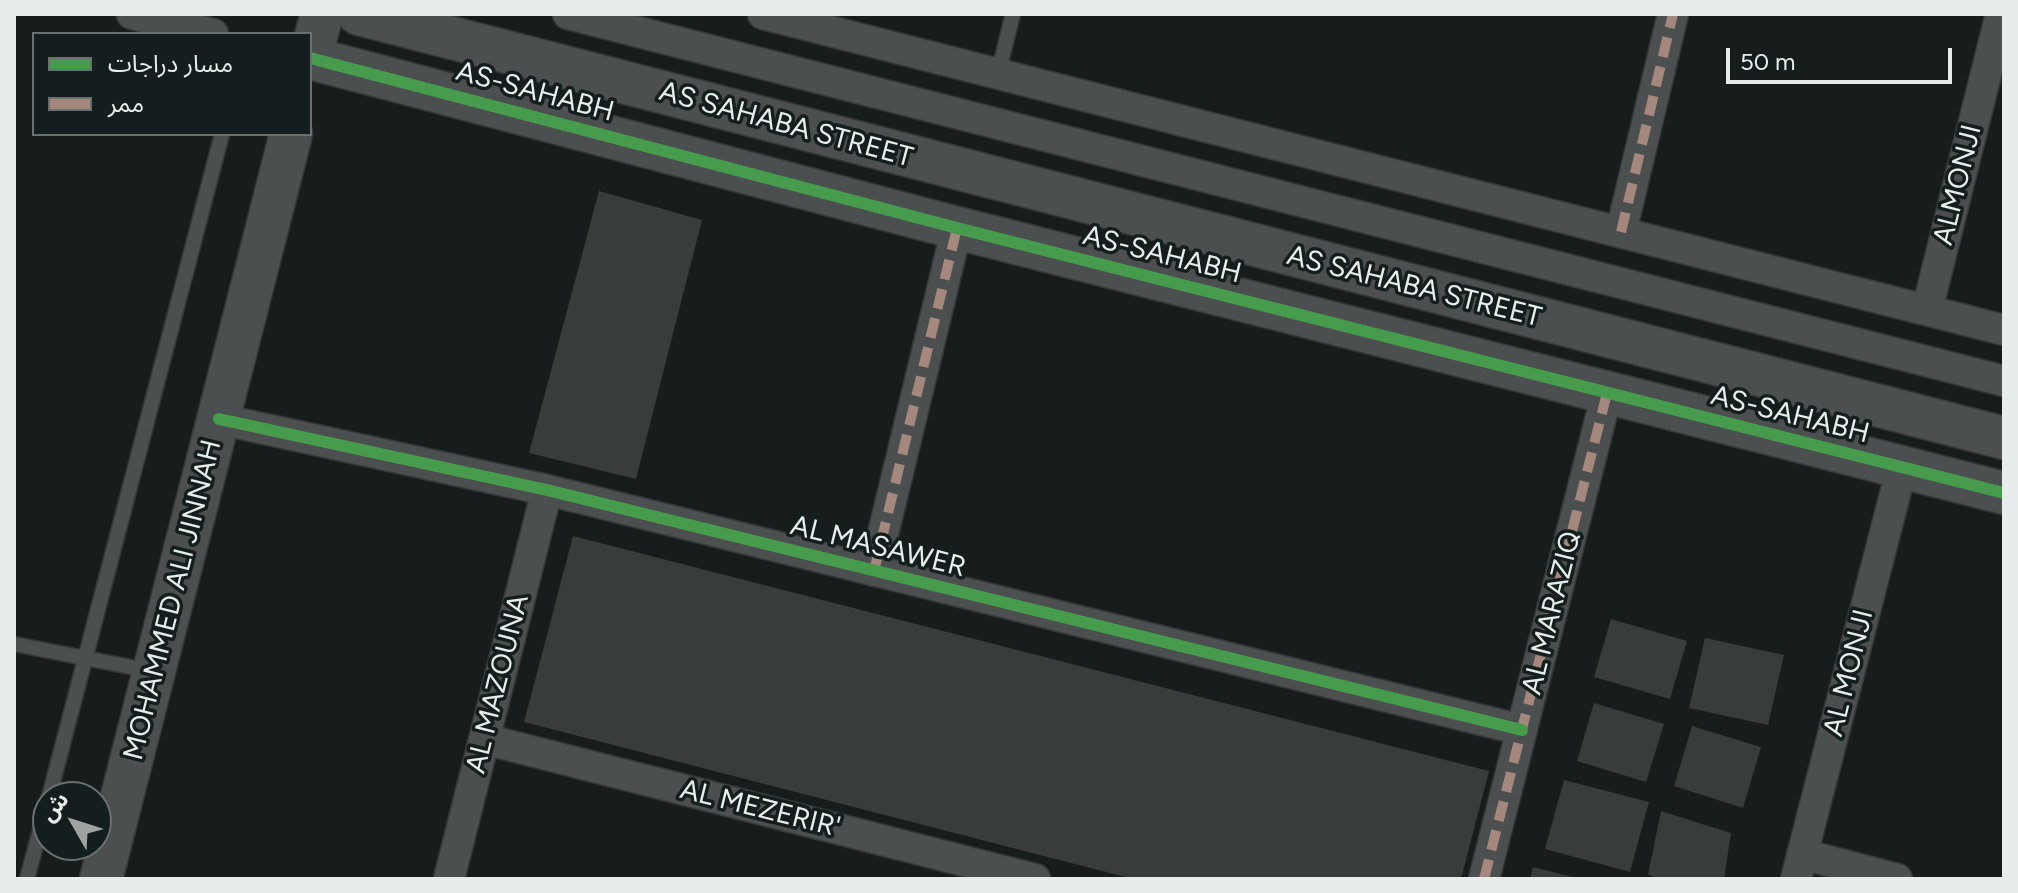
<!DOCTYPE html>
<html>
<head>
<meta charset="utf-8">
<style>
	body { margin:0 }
	#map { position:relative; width:2018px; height:893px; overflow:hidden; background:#171c1c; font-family:Figtree,"Noto Sans Arabic",sans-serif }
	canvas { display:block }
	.frame { position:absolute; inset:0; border:16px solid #e7eded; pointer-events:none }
	.legend { position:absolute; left:32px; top:32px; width:280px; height:104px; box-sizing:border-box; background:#151e1e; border:2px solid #697171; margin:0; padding:10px 14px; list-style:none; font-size:24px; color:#e7eded }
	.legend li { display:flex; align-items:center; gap:16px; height:40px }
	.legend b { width:40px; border:2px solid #697171 }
	.north { position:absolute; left:32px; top:781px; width:80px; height:80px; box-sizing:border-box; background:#151e1e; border:2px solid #697171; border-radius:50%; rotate:309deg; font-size:22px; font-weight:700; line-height:32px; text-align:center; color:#e7eded }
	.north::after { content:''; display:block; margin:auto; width:28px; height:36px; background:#9ea4a4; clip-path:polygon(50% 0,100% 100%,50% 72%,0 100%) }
	.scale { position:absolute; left:1726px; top:48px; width:226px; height:36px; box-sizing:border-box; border:4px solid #e7eded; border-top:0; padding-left:10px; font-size:24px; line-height:28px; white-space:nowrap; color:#e7eded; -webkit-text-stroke:6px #151e1e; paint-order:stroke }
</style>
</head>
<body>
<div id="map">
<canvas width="2018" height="893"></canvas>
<div class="frame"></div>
<ul class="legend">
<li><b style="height:10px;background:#469c4c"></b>مسار دراجات</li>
<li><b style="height:10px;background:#a5887d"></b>ممر</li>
</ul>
<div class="north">ش</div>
<div class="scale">50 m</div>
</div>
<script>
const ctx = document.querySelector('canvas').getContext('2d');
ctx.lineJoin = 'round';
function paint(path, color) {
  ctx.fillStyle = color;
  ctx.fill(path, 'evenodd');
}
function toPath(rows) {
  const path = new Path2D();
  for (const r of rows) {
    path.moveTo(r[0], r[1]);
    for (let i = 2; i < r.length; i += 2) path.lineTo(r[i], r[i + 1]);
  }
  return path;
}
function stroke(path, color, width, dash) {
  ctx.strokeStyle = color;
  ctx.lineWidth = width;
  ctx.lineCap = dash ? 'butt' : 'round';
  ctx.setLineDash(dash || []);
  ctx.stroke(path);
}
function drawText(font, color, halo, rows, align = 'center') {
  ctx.font = font + ' Figtree,sans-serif';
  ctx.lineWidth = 7;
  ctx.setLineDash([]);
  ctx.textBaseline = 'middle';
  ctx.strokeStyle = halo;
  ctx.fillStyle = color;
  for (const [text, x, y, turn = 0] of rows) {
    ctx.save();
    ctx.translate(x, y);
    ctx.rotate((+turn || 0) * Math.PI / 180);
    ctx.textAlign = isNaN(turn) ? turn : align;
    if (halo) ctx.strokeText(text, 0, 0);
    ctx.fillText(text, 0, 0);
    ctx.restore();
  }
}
paint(toPath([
	[599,191,702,220,636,479,529,453],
	[573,536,1489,771,1461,879,1133,879,524,722],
	[1611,619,1687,641,1670,699,1594,677],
	[1705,638,1784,655,1768,725,1689,708],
	[1594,703,1664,724,1646,782,1577,761],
	[1692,726,1761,747,1743,808,1674,786],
	[1564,780,1649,802,1630,872,1545,849],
	[1661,811,1731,833,1724,879,1661,879,1648,875],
	[1533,867,1576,878,1576,879,1530,879]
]), '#383c3b');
const lane = toPath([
	[998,74,1013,14],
	[14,644,151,671],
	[49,797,222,134],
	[27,879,48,800]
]);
const street = toPath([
	[132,14,213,34],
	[568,14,2004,381],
	[763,14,2004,330],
	[1621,232,1673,14],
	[1927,310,2001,14],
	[219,419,547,490,1522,730],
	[874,571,957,228],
	[484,739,1035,879],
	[1802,854,1897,879],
	[449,879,547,490],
	[1484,879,1607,393],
	[1796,879,1902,467]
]);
const secondary = toPath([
	[359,14,2004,438],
	[310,58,957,228,2004,493],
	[310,58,322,14],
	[101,879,291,134]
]);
stroke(lane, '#343838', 17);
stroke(street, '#343838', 33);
stroke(secondary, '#343838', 45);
stroke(lane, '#4c4f4f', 14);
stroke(street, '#4c4f4f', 30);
stroke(secondary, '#4c4f4f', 42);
stroke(toPath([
	[1621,232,1673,14],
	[874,571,957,228],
	[1484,879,1607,393]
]), '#a5887d', 10, [20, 10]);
stroke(toPath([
	[310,58,957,228,2004,493],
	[219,419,547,490,1522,730]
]), '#469c4c', 12);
drawText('28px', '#e7eded', '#151e1e', [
	["AS-SAHABH",535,92,15],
	["AS SAHABA STREET",786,125,15],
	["ALMONJI",1958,185,-76],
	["AS-SAHABH",1162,255,14],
	["AS SAHABA STREET",1414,287,14],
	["AS-SAHABH",1790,415,14],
	["AL MASAWER",878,547,14],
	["MOHAMMED ALI JINNAH",173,600,-76],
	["AL MARAZIQ",1552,613,-76],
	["AL MONJI",1849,673,-76],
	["AL MAZOUNA",498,684,-76],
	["AL MEZERIR'",760,809,14]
]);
</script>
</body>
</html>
